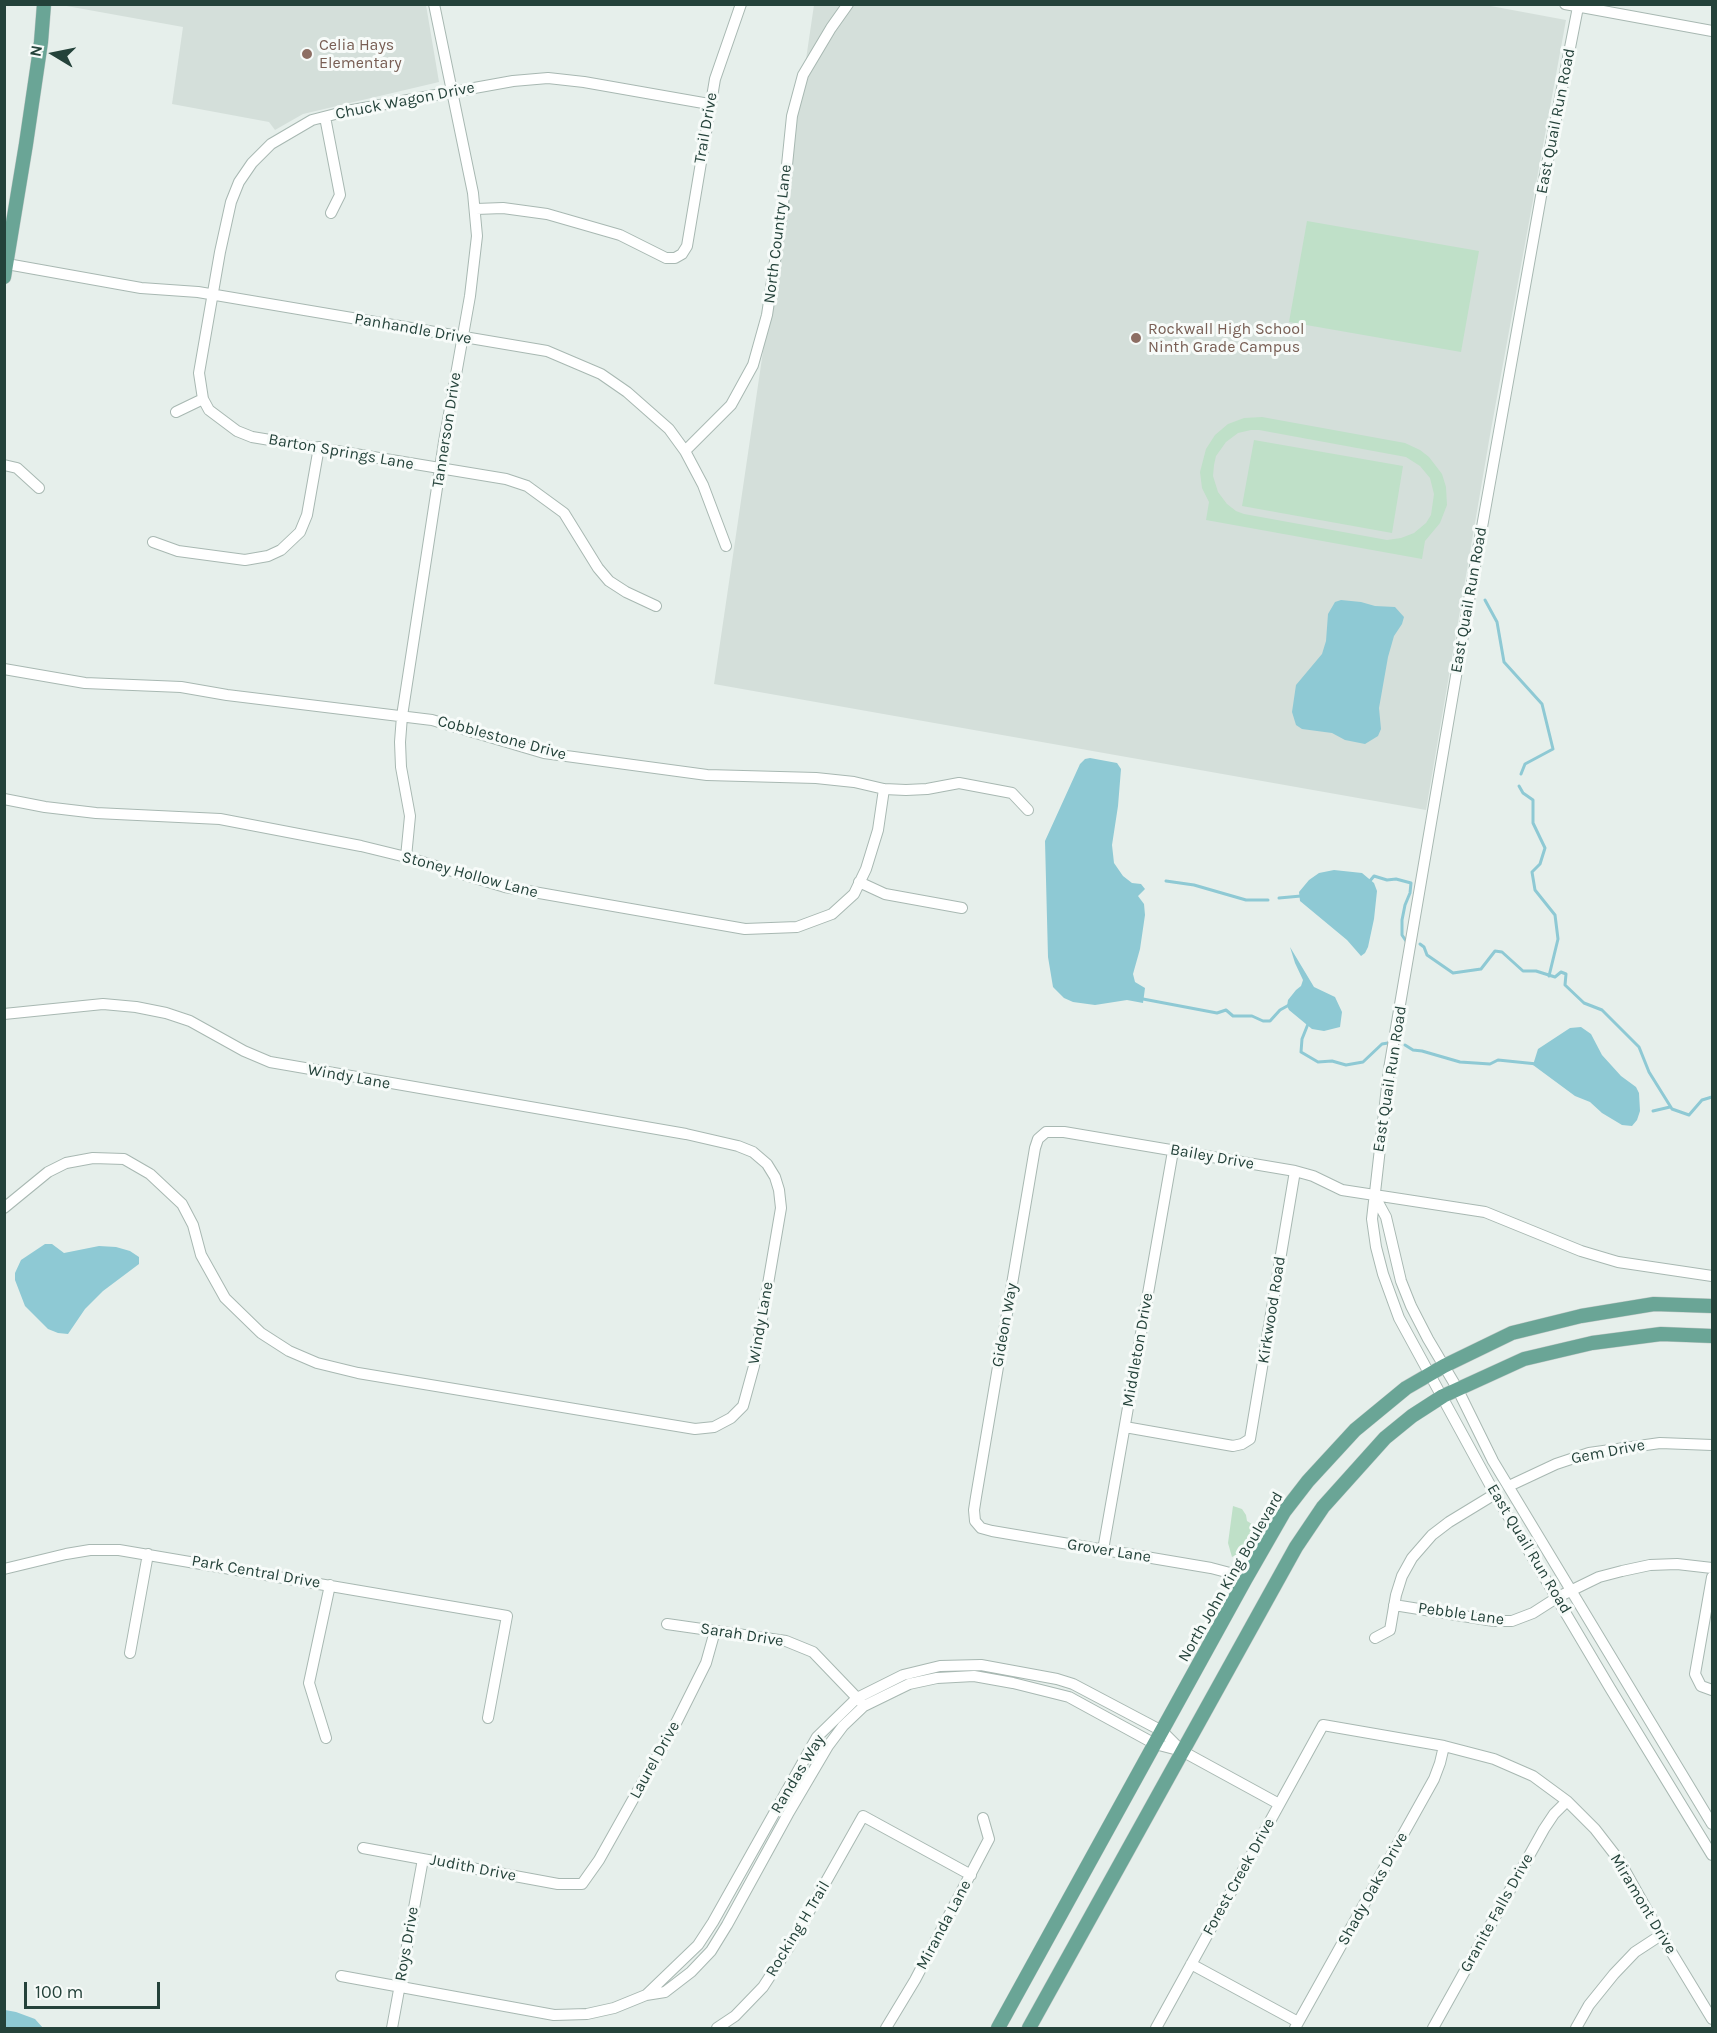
<!DOCTYPE html>
<html>
<head>
<meta charset="utf-8">
<style>
	body { margin:0 }
	#map { position:relative; width:1717px; height:2033px; overflow:hidden; background:#e6efeb; font-family:Karla,sans-serif }
	canvas { display:block }
	.frame { position:absolute; inset:0; border:6px solid #24423a; pointer-events:none }
	.north { position:absolute; left:24px; top:24px; width:60px; height:60px; -webkit-text-stroke:4px #f7fbf9; paint-order:stroke; rotate:280deg; font-size:16px; font-weight:700; line-height:24px; text-align:center; color:#24423a }
	.north::after { content:''; display:block; margin:auto; width:21px; height:27px; background:#24423a; clip-path:polygon(50% 0,100% 100%,50% 72%,0 100%) }
	.scale { position:absolute; left:24px; top:1982px; width:136px; height:27px; box-sizing:border-box; border:3px solid #24423a; border-top:0; padding-left:8px; font-size:18px; line-height:21px; white-space:nowrap; color:#24423a; -webkit-text-stroke:4px #f7fbf9; paint-order:stroke }
</style>
</head>
<body>
<div id="map">
<canvas width="1717" height="2033"></canvas>
<div class="frame"></div>
<div class="north">N</div>
<div class="scale">100 m</div>
</div>
<script>
const ctx = document.querySelector('canvas').getContext('2d');
ctx.lineJoin = 'round';
function paint(path, color) {
  ctx.fillStyle = color;
  ctx.fill(path, 'evenodd');
}
function toPath(rows) {
  const path = new Path2D();
  for (const r of rows) {
    path.moveTo(r[0], r[1]);
    for (let i = 2; i < r.length; i += 2) path.lineTo(r[i], r[i + 1]);
  }
  return path;
}
function stroke(path, color, width, dash) {
  ctx.strokeStyle = color;
  ctx.lineWidth = width;
  ctx.lineCap = dash ? 'butt' : 'round';
  ctx.setLineDash(dash || []);
  ctx.stroke(path);
}
function drawText(font, color, halo, rows, align = 'center') {
  ctx.font = font + ' Karla,sans-serif';
  ctx.lineWidth = 6;
  ctx.setLineDash([]);
  ctx.textBaseline = 'middle';
  ctx.strokeStyle = halo;
  ctx.fillStyle = color;
  for (const [text, x, y, turn = 0] of rows) {
    ctx.save();
    ctx.translate(x, y);
    ctx.rotate((+turn || 0) * Math.PI / 180);
    ctx.textAlign = isNaN(turn) ? turn : align;
    if (halo) ctx.strokeText(text, 0, 0);
    ctx.fillText(text, 0, 0);
    ctx.restore();
  }
}
paint(toPath([
	[1480,4,1566,20,1490,435,1426,810,714,684,814,5],
	[61,5,426,5,439,82,303,114,275,130,269,122,172,104,183,27]
]), '#d4dfda');
paint(toPath([
	[1307,221,1479,251,1461,352,1289,322],
	[1262,417,1405,443,1420,450,1429,457,1442,474,1446,487,1447,505,1440,523,1425,541,1422,559,1206,520,1209,502,1202,488,1200,472,1206,449,1215,435,1228,424,1244,418],
	[1251,430,1259,430,1406,457,1420,466,1430,478,1434,494,1431,515,1426,523,1414,533,1401,538,1387,540,1244,514,1236,511,1227,504,1218,492,1213,476,1214,465,1216,456,1226,442,1238,433],
	[1254,440,1403,466,1392,533,1242,506],
	[1233,1506,1242,1509,1246,1515,1247,1521,1255,1526,1241,1552,1232,1557,1228,1543]
]), '#bfe0c8');
paint(toPath([
	[1341,600,1361,602,1375,606,1395,607,1404,617,1402,624,1394,636,1388,657,1379,708,1381,729,1378,736,1365,744,1345,740,1332,733,1302,729,1296,725,1292,712,1296,685,1322,654,1326,641,1328,614,1335,602],
	[1090,758,1117,763,1121,769,1118,806,1112,845,1114,863,1123,876,1132,883,1141,884,1145,889,1138,896,1144,904,1145,915,1140,949,1133,974,1135,982,1145,988,1143,1003,1127,1000,1095,1005,1073,1002,1064,998,1053,987,1048,957,1045,841,1080,764,1085,759],
	[1334,870,1362,873,1374,883,1377,891,1374,919,1368,947,1365,953,1361,956,1347,940,1300,901,1299,892,1309,880,1319,873],
	[1290,947,1314,987,1335,997,1342,1012,1340,1027,1324,1031,1312,1029,1289,1010,1287,1006,1288,1000,1296,990,1301,986,1303,980,1295,963],
	[1581,1027,1591,1034,1602,1055,1621,1076,1636,1087,1639,1093,1640,1111,1637,1120,1632,1126,1622,1125,1602,1113,1590,1102,1575,1096,1533,1065,1538,1049,1570,1028],
	[45,1244,52,1244,64,1253,99,1246,116,1247,130,1251,139,1257,139,1264,103,1291,85,1309,68,1334,58,1333,48,1329,25,1306,15,1280,15,1273,21,1260],
	[5,2010,16,2012,35,2019,43,2028,5,2028]
]), '#8ec9d4');
stroke(toPath([
	[1485,600,1497,622,1504,662,1542,704,1553,749,1525,764,1521,774],
	[1519,786,1523,793,1533,800,1533,823,1545,848,1540,864,1532,872,1535,890,1555,915,1558,939,1549,976],
	[1166,881,1194,885,1246,900,1268,900],
	[1369,882,1374,876,1387,880,1396,879,1411,883,1410,893,1405,905,1402,920,1402,935,1406,941],
	[1279,898,1301,896],
	[1420,944,1424,947,1427,955,1453,973,1481,969,1495,951,1502,952,1523,971,1536,971,1555,977,1561,972,1566,974,1565,985,1584,1003,1602,1010,1639,1047,1649,1072,1672,1109,1689,1115,1702,1100,1712,1097],
	[1143,999,1217,1013,1226,1010,1233,1016,1252,1016,1263,1021,1270,1021,1280,1010,1289,1005],
	[1308,1024,1302,1039,1301,1052,1318,1062,1332,1061,1346,1065,1363,1062,1382,1044,1388,1043],
	[1405,1045,1413,1050,1422,1051,1460,1062,1490,1064,1498,1060,1537,1064],
	[1653,1111,1670,1107]
]), '#8ec9d4', 3);
const minor = toPath([
	[1565,4,1712,31],
	[1578,7,1543,185,1469,600,1389,1069,1372,1219,1376,1247,1383,1274,1399,1318,1495,1494,1610,1688,1712,1855],
	[325,117,340,195,331,213],
	[476,209,503,208,547,214,620,235,666,258,675,258,682,254,687,246,715,79,741,4],
	[7,264,141,288,198,292,547,351,601,374,627,392,669,429,685,451,703,485,726,546],
	[176,412,203,399],
	[685,451,731,405,753,365,767,315,782,214,792,116,803,75,831,28,848,4],
	[4,465,17,468,39,488],
	[153,542,178,551,245,560,268,556,281,550,300,532,307,515,319,447],
	[656,606,626,592,609,581,598,568,564,513,527,486,506,479,252,437,237,431,209,410,203,399,199,373,220,252,231,202,239,182,252,163,271,144,312,120,347,111,513,81,548,78,584,82,709,104],
	[4,669,85,683,181,687,227,695,432,720,544,753,707,775,816,778,854,782,884,789,906,790,927,789,959,783,1012,793,1028,810],
	[4,799,45,807,96,813,220,819,361,846,406,857,505,887,745,929,797,927,832,914,854,894,866,869,878,830,884,789],
	[406,857,410,816,401,767,400,742,402,716,444,442,470,296,477,236,473,193,434,4],
	[859,882,885,894,962,908],
	[4,1014,103,1004,136,1007,166,1013,190,1021,244,1051,270,1062,686,1134,738,1146,753,1152,767,1164,775,1177,779,1190,781,1208,754,1366,743,1406,731,1418,714,1427,695,1429,358,1373,317,1363,289,1351,261,1333,225,1298,201,1255,193,1225,182,1204,150,1174,124,1159,93,1158,66,1163,48,1172,4,1208],
	[1374,1195,1386,1217,1401,1281,1411,1306,1428,1339,1457,1388,1493,1461,1712,1824],
	[1125,1427,1233,1446,1242,1444,1250,1439,1295,1171],
	[1509,1486,1556,1464,1589,1453,1660,1443,1712,1445],
	[1103,1550,1173,1151],
	[4,1569,66,1554,90,1550,119,1550,507,1616,488,1718],
	[1712,1577,1695,1674,1701,1686,1712,1690],
	[1245,1580,1230,1573,1211,1568,992,1531,981,1528,975,1521,974,1510,976,1497,1035,1148,1038,1139,1046,1132,1064,1132,1295,1171,1313,1176,1342,1190,1485,1212,1581,1251,1618,1262,1712,1276],
	[1394,1605,1494,1621,1512,1621,1533,1613,1558,1597,1599,1577,1622,1571,1650,1565,1677,1564,1712,1568],
	[667,1624,786,1641,813,1652,860,1701],
	[1375,1638,1390,1630,1396,1595,1402,1576,1412,1558,1432,1535,1449,1522,1495,1494],
	[130,1653,148,1554],
	[326,1738,309,1683,330,1585],
	[1182,1751,1162,1731,1073,1684,1057,1679,981,1665,940,1666,903,1675,857,1698,817,1737,713,1922,698,1945,646,1995,665,1992,691,1972,711,1951,727,1925,788,1814,828,1746,843,1726,864,1706,909,1684,937,1678,974,1676,1013,1683,1069,1697,1155,1744,1182,1751,1279,1804],
	[363,1848,558,1884,582,1884,599,1860,677,1721,706,1663,715,1631],
	[1191,1964,1298,2022],
	[341,1976,554,2015,587,2014,614,2008,646,1995],
	[392,2028,423,1859],
	[717,2028,735,2016,763,1987,789,1947,863,1816,971,1875],
	[886,2028,915,1980,989,1839,983,1818],
	[1156,2028,1323,1725,1444,1746,1494,1759,1533,1776,1567,1801,1595,1829,1619,1860,1661,1935,1712,2019],
	[1295,2028,1434,1779,1440,1763,1444,1746],
	[1433,2028,1544,1829,1554,1814,1567,1801],
	[1576,2028,1589,2005,1614,1974,1635,1952,1661,1935]
]);
const major = toPath([
	[4,277,26,144,41,42,44,4],
	[998,2028,1245,1580,1284,1512,1308,1481,1355,1430,1406,1388,1444,1366,1512,1333,1581,1316,1654,1304,1712,1306],
	[1029,2028,1296,1547,1323,1507,1385,1438,1412,1416,1443,1396,1524,1359,1592,1343,1661,1334,1712,1336]
]);
stroke(minor, '#a8b8b2', 12);
stroke(major, '#c2cac8', 15);
stroke(minor, '#fff', 10);
stroke(major, '#6aa596', 14);
for (const [x, y, r, color] of [
	[307,54,6,"#8d6e63"],
	[1136,338,6,"#8d6e63"]
]) {
  const dot = new Path2D();
  dot.arc(x, y, r, 0, 2 * Math.PI);
  ctx.fillStyle = color;
  ctx.fill(dot);
  stroke(dot, '#f7fbf9', 2);
}
drawText('16px', '#785e54', '#f7fbf9', [
	["Celia Hays",319,45],
	["Elementary",319,63],
	["Rockwall High School",1148,329],
	["Ninth Grade Campus",1148,347]
], 'left');
drawText('16px', '#24423a', '#f7fbf9', [
	["Chuck Wagon Drive",405,101,-11],
	["East Quail Run Road",1556,121,-79],
	["Trail Drive",706,128,-80],
	["North Country Lane",778,234,-83],
	["Panhandle Drive",413,329,10],
	["Tannerson Drive",447,430,-81],
	["Barton Springs Lane",341,452,10],
	["East Quail Run Road",1469,600,-80],
	["Cobblestone Drive",502,738,15],
	["Stoney Hollow Lane",470,875,15],
	["Windy Lane",349,1077,10],
	["East Quail Run Road",1390,1079,-81],
	["Bailey Drive",1212,1157,10],
	["Kirkwood Road",1272,1310,-81],
	["Windy Lane",761,1323,-80],
	["Gideon Way",1005,1325,-80],
	["Middleton Drive",1138,1350,-80],
	["Gem Drive",1608,1452,-11],
	["East Quail Run Road",1529,1549,59],
	["Grover Lane",1109,1551,9],
	["Park Central Drive",256,1572,10],
	["North John King Boulevard",1231,1577,-60],
	["Pebble Lane",1461,1614,8],
	["Sarah Drive",742,1635,9],
	["Laurel Drive",655,1760,-61],
	["Randas Way",798,1774,-59],
	["Judith Drive",473,1868,11],
	["Forest Creek Drive",1239,1877,-61],
	["Shady Oaks Drive",1373,1889,-61],
	["Miramont Drive",1643,1904,59],
	["Granite Falls Drive",1497,1913,-61],
	["Miranda Lane",944,1925,-62],
	["Rocking H Trail",798,1929,-59],
	["Roys Drive",407,1944,-80]
]);
</script>
</body>
</html>
